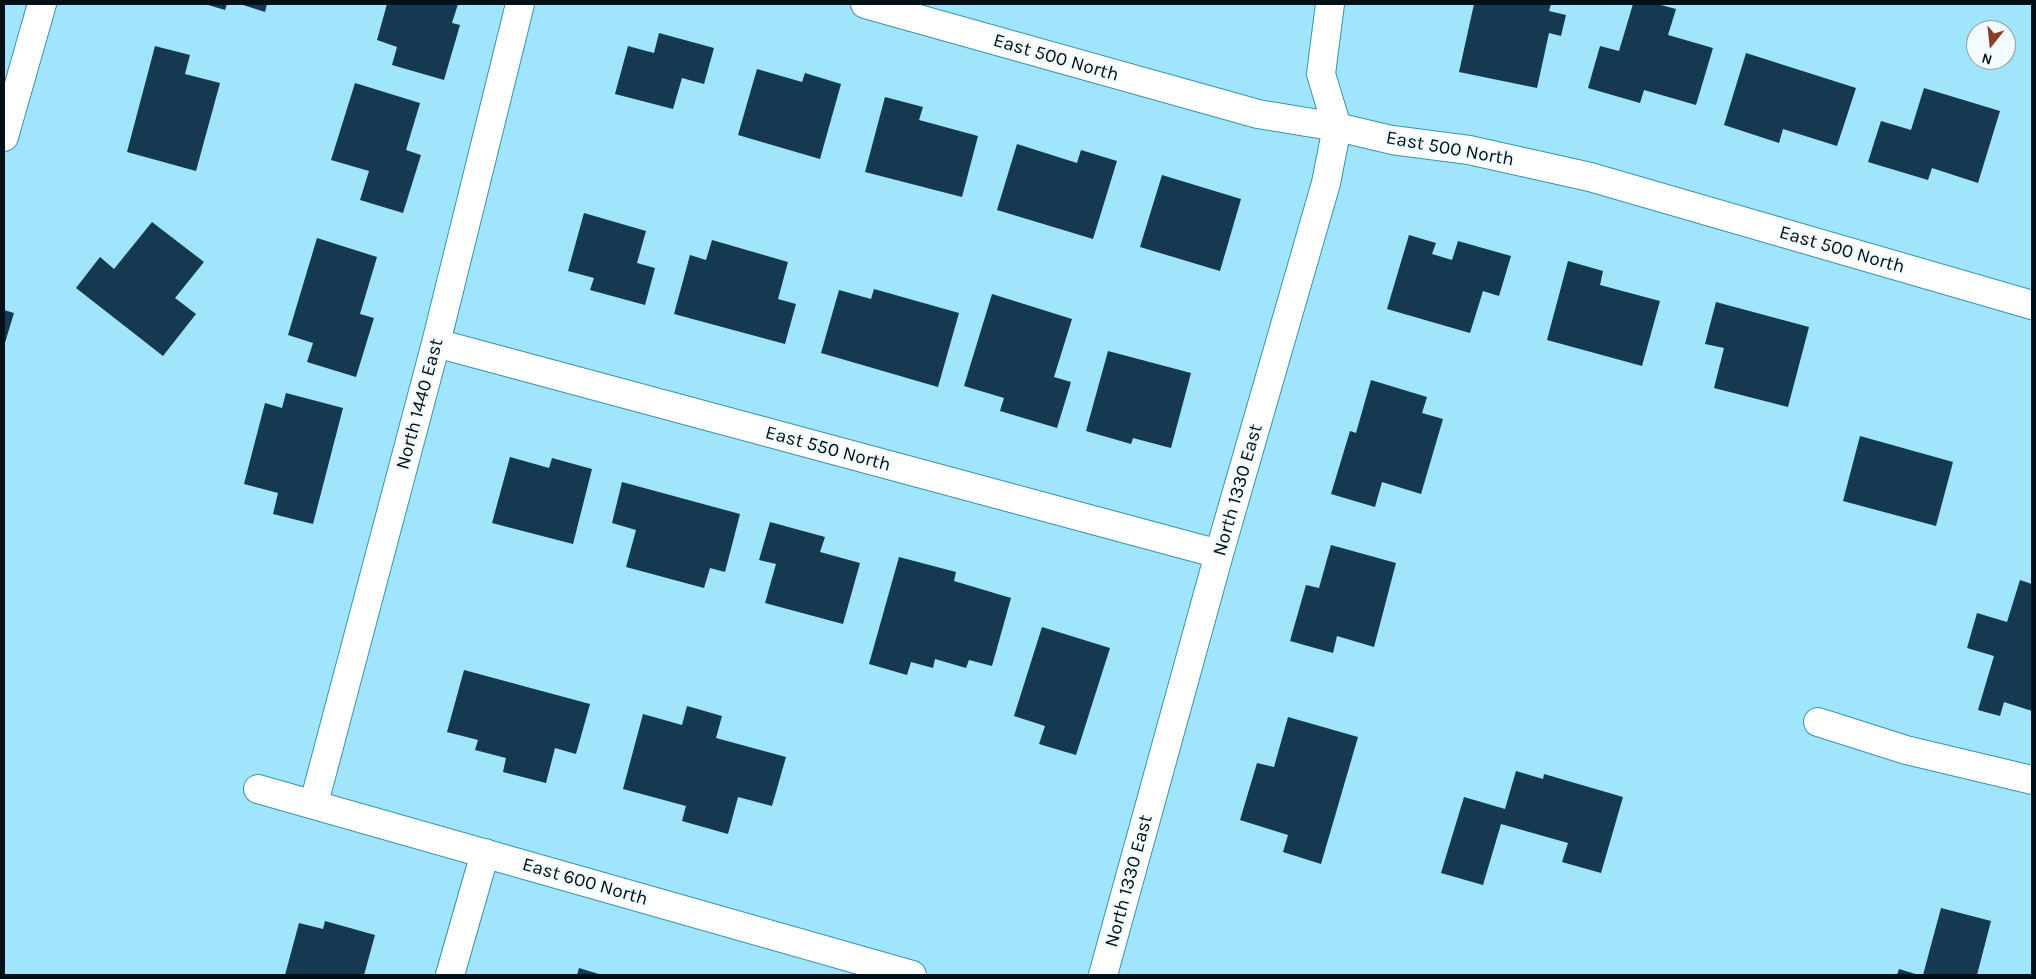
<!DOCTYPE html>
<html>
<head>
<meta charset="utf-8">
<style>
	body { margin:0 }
	#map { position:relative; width:2036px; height:979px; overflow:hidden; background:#a1e5fc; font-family:Karla,sans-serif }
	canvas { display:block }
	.frame { position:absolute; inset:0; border:5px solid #001018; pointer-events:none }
	.north { position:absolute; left:1966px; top:20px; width:50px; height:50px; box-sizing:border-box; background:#f3fbfe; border:1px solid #929da2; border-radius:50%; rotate:196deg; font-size:14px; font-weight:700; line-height:20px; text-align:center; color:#001018 }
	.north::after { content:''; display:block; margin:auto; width:18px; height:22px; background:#873e22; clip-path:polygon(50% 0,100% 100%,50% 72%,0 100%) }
</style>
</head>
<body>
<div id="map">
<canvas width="2036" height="979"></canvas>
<div class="frame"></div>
<div class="north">N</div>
</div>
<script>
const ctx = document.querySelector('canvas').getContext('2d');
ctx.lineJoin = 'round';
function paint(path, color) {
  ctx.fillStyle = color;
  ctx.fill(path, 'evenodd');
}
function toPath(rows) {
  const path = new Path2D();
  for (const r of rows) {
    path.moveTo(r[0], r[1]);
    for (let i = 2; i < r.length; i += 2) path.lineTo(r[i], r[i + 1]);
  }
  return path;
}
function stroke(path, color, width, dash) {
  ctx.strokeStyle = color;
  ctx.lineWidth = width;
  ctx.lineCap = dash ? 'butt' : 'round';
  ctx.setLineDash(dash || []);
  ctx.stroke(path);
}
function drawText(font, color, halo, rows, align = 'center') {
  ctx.font = font + ' Karla,sans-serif';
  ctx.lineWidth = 5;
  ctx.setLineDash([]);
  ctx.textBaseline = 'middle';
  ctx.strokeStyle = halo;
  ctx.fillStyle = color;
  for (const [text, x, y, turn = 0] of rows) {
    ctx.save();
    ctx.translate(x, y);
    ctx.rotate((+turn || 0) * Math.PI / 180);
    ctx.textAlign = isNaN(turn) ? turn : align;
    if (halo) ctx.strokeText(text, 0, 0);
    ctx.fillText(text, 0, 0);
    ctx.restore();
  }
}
paint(toPath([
	[205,4,227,4,225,10],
	[240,4,267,4,265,12],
	[387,4,458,4,452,23,460,25,444,80,392,65,397,47,377,40],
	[1474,4,1551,4,1549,11,1566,15,1561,36,1549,33,1537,88,1459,72],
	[1633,4,1657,4,1676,9,1668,35,1713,48,1696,105,1644,90,1640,103,1588,88,1600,46,1619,51],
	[659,33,714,48,704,84,682,78,673,109,615,94,628,46,654,53],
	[155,46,190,55,185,74,220,83,196,171,127,152],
	[1746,53,1856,88,1837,146,1783,129,1779,143,1724,125],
	[757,69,802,82,805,73,841,84,820,159,738,135],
	[355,83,420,103,406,150,421,155,403,213,360,200,369,171,331,160],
	[1924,88,2000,111,1978,183,1932,168,1928,180,1868,162,1881,121,1911,130],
	[885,97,923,107,919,120,978,136,962,197,865,172],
	[1017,144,1077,163,1081,150,1117,161,1093,239,997,210],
	[1162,175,1241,199,1220,271,1140,247],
	[584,213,646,231,637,263,655,268,645,305,590,290,594,278,568,271],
	[152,222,204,262,175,298,196,314,163,356,76,288,100,257,114,269],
	[1409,235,1436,243,1432,254,1452,260,1458,241,1511,256,1499,296,1483,291,1470,333,1387,309],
	[317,238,377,257,360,314,374,318,356,377,307,362,313,343,288,335],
	[712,240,788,262,778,299,796,304,785,344,674,314,690,255,706,260],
	[1568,261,1603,271,1600,285,1660,301,1642,366,1547,340],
	[874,289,959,313,938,387,821,353,839,290,871,299],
	[992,294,1072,319,1054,377,1071,382,1057,428,1000,411,1004,398,964,386],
	[1716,302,1809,327,1788,407,1714,388,1724,348,1705,344],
	[4,310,14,313,4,346],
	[1108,351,1191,373,1171,448,1133,438,1131,444,1086,431],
	[1371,380,1427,397,1422,413,1443,419,1421,494,1382,482,1375,507,1331,494,1350,431,1356,433],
	[286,393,343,408,313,524,273,514,278,493,244,484,265,403,282,408],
	[1860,436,1953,462,1936,526,1843,501],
	[510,457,549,468,552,458,592,469,573,544,492,523],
	[622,482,740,514,725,572,710,568,704,588,626,567,636,530,612,523],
	[770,522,825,537,820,552,860,563,843,624,765,603,776,564,759,560],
	[1331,545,1396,563,1374,647,1337,636,1333,653,1290,641,1306,585,1319,588],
	[899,557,956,572,954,581,1011,598,992,666,969,660,966,668,935,659,933,668,911,662,907,675,869,664],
	[2020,580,2032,584,2032,711,2004,702,2000,716,1978,710,1994,656,1967,648,1977,613,2007,622],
	[1042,627,1110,648,1076,755,1039,744,1045,726,1014,716],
	[464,670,590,704,576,754,555,748,546,783,503,772,506,758,475,750,478,740,447,732],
	[687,706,722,716,716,738,786,757,772,806,738,797,728,834,682,821,686,806,623,789,643,714,682,725],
	[1288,717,1358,737,1321,864,1283,852,1288,835,1240,820,1257,763,1274,767],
	[1516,771,1543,779,1544,774,1623,797,1601,873,1562,862,1568,843,1501,824,1483,885,1441,873,1464,797,1505,809],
	[1941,908,1991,921,1977,975,1923,975],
	[325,921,375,935,364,975,285,975,299,923,323,929],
	[579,968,602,975,577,975],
	[1899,969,1919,975,1897,975]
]), '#143951');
const minor = toPath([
	[865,4,1258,114,1337,127,1392,140,1469,150,1590,177,2032,305],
	[4,137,42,4],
	[436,343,1219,554],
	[1818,722,1906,750,2032,780],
	[258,789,912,975],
	[314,803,436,343,520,4],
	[450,975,485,853],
	[1103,975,1219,554,1326,183,1337,127,1321,74,1330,4]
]);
stroke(minor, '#3893ae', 30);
stroke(minor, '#fff', 28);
drawText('19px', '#001018', '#f3fbfe', [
	["East 500 North",1056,58,16],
	["East 500 North",1450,149,10],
	["East 500 North",1842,250,16],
	["North 1440 East",420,404,-75],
	["East 550 North",828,449,15],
	["North 1330 East",1238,490,-74],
	["North 1330 East",1129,881,-75],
	["East 600 North",585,882,16]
]);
</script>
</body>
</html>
